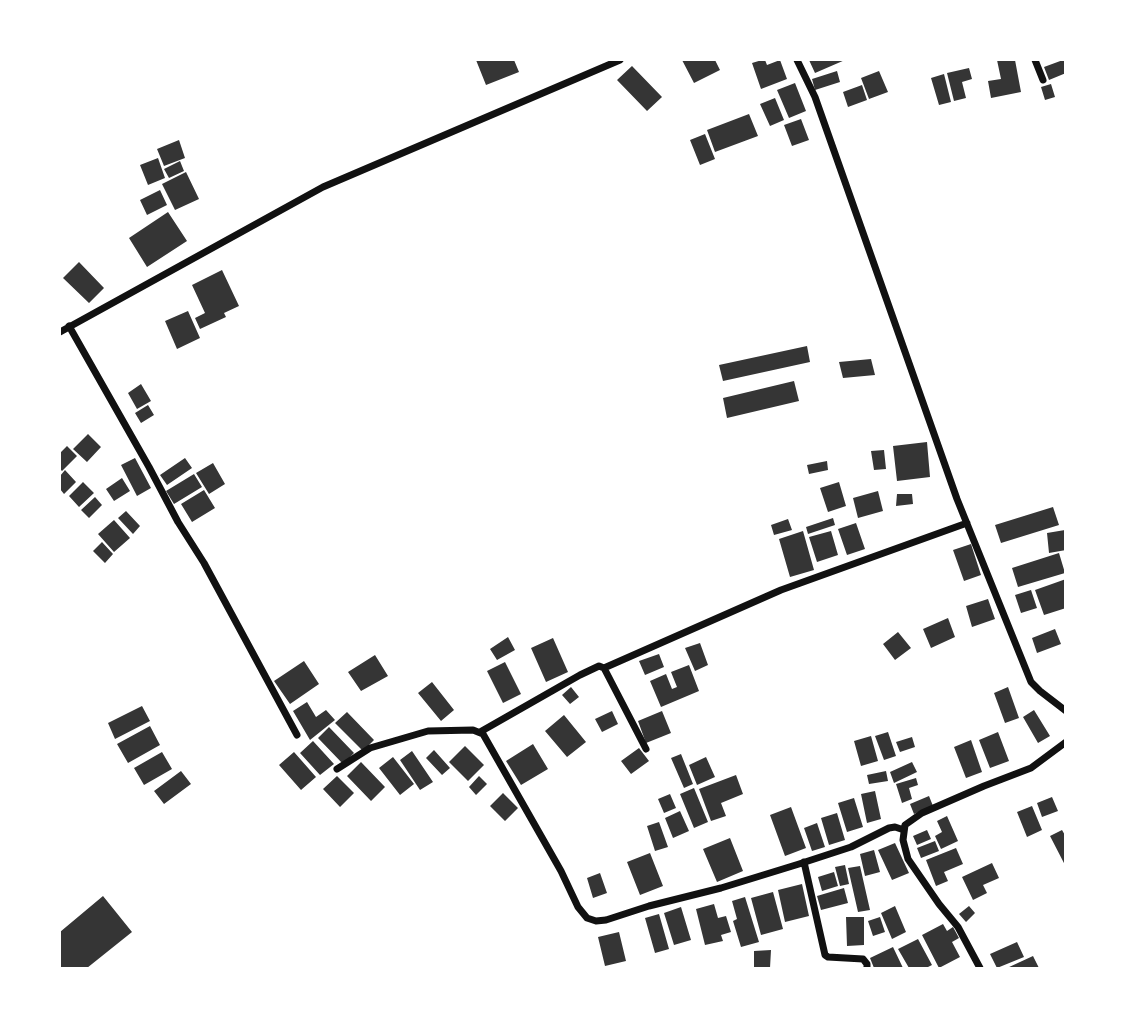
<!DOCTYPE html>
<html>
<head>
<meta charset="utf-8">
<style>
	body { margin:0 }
	#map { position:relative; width:1125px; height:1028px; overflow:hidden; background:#fff; font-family:Cabin,sans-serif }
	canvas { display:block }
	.frame { position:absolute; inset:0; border:61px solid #fff; pointer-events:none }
</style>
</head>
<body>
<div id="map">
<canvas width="1125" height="1028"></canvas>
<div class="frame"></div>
</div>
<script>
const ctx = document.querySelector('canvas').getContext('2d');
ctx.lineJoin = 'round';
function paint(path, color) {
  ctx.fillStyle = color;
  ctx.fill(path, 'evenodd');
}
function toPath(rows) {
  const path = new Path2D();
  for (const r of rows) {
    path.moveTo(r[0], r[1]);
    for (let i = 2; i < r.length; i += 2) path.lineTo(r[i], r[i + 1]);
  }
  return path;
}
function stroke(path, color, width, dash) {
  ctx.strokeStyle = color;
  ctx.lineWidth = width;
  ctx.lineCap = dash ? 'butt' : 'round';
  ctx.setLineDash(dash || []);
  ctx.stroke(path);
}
paint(toPath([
	[476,60,514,60,519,72,486,85],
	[682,60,715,60,720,70,694,83],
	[762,60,765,60,767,65,780,60,787,79,761,89,752,63],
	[809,60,845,60,815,73],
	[997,60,1015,60,1021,92,991,98,988,81,1001,79],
	[1063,60,1066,60,1066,73,1049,80,1044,67],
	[632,66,662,97,647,111,617,80],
	[969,68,972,79,962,82,966,98,954,101,947,73],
	[837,71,840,82,815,90,812,79],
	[879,71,888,92,869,99,861,78],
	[944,74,951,102,939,105,931,78],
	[795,83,806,111,789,118,777,90],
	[1051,84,1055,97,1045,100,1041,87],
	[862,85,867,100,848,107,843,92],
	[775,98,784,120,770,126,760,104],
	[749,114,758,136,715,152,707,130],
	[801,119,809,140,792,146,784,125],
	[705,134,715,159,700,165,690,140],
	[179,140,185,158,164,166,157,149],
	[158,158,165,178,148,185,140,165],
	[180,161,184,171,169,178,164,169],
	[186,172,199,199,175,210,162,184],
	[160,190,167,205,147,215,140,200],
	[168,212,187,241,147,267,129,238],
	[79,262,104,288,89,303,63,278],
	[222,270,239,306,224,313,226,317,200,329,195,318,205,313,192,285],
	[188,311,200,338,177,349,165,321],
	[807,346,810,362,723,381,719,365],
	[871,359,875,375,843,378,839,362],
	[794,381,799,401,727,418,723,398],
	[141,384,151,401,137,409,128,393],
	[148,405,154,415,141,423,135,413],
	[88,434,101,447,87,462,73,449],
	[927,442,930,477,897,481,893,446],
	[67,446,77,456,62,471,60,469,60,453],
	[884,450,886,469,874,470,871,451],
	[135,458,151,488,137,496,121,465],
	[185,458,192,468,167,485,160,475],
	[827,461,828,470,809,474,807,465],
	[213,463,225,484,209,494,196,473],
	[65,470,76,482,64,494,60,489,60,476],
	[194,474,202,487,174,504,166,491],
	[122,478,130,491,114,501,106,489],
	[83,482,94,493,79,507,69,496],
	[839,482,846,506,828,512,820,488],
	[204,490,215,508,192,522,181,504],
	[878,491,883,511,858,518,853,498],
	[897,494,912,494,913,504,896,506],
	[95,497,102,505,89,518,81,510],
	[1053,507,1059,525,1001,543,995,525],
	[126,511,140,526,133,534,118,518],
	[833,518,835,525,808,534,806,527],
	[788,519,792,530,774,535,771,525],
	[114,520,130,538,114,552,98,534],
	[856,523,865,549,847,555,838,529],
	[1065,530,1066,550,1049,553,1047,533],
	[803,531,814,570,790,577,779,539],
	[831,531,838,555,817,562,809,537],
	[102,542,113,554,105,563,93,551],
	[971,544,981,575,964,581,953,550],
	[1059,553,1065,573,1018,587,1012,568],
	[1066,579,1066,608,1044,615,1035,590],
	[1031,590,1037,608,1021,613,1015,595],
	[988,599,995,619,972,627,966,606],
	[948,618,955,637,931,648,923,629],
	[1055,629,1061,644,1037,653,1032,638],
	[898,632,911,648,895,660,883,644],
	[508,637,515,650,497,660,490,649],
	[553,638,568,672,546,682,531,648],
	[700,643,708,665,695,671,685,648],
	[659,654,664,667,645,675,639,661],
	[375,655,388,676,361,691,348,672],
	[304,661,319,684,290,704,274,681],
	[505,662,521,694,503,703,487,671],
	[689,665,699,691,661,707,650,681,666,674,672,689,677,687,671,672],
	[432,682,454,710,441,721,418,693],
	[571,687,579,697,570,704,562,695],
	[1008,687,1019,718,1005,723,994,693],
	[307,702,316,717,326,710,335,720,310,740,293,711],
	[142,706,150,721,115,739,108,723],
	[1034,710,1050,736,1038,743,1023,717],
	[612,711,618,724,602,732,595,719],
	[662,711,671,733,646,743,638,721],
	[347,712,374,740,363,751,335,723],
	[564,715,586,742,567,757,545,731],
	[150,726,160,745,128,763,117,744],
	[329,727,354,753,343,764,318,738],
	[888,732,896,756,884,760,875,736],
	[998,732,1009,761,990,768,979,740],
	[871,736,878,761,861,766,854,741],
	[912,737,915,747,900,752,896,742],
	[971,740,982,772,966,778,954,747],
	[313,741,334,764,320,775,300,753],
	[533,744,548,769,521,785,506,761],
	[465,746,484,765,468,781,449,762],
	[639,748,649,761,631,774,621,761],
	[434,750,450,768,442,775,426,758],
	[412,751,433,782,420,790,400,760],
	[162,752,172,769,144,785,134,768],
	[294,752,316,777,301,790,279,765],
	[681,754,693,784,684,788,671,758],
	[393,757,414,784,400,795,379,768],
	[706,757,715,777,697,785,689,765],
	[361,762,385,787,371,801,347,776],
	[912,762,917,772,894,783,890,772],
	[181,771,191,784,164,804,154,791],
	[886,771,888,781,869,784,867,775],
	[736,775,743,794,721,803,726,816,711,821,699,789],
	[337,776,354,793,340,807,323,789],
	[479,776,487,784,476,795,469,787],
	[916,778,918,785,909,788,912,799,902,803,896,784],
	[694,788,708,822,694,828,680,794],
	[875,791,881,819,867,823,861,794],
	[503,793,518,808,505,821,490,806],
	[670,794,676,808,664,813,658,799],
	[929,796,933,806,914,814,910,804],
	[1052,797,1058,811,1042,817,1037,803],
	[854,798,863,827,847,832,838,803],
	[1032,806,1042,830,1027,837,1017,812],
	[791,807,806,848,785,856,770,815],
	[680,811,689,831,673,838,665,818],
	[837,813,845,840,829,845,821,818],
	[947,816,958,841,941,849,935,836,942,832,937,821],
	[659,822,668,847,655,851,647,826],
	[817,823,825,847,812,851,804,828],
	[927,830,931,839,917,845,913,836],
	[1062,830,1066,837,1066,867,1050,836],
	[730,838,743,871,717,882,703,849],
	[935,841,939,851,921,858,917,848],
	[895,843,909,873,892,880,878,850],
	[956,848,963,864,944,872,948,881,936,886,926,860],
	[874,850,880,872,865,876,860,854],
	[650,853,663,886,640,895,627,862],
	[992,863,999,878,983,885,987,893,973,900,962,877],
	[845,865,849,884,840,886,835,867],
	[860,866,870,910,858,912,848,868],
	[834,872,838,886,822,891,818,877],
	[600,873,607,893,593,898,587,878],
	[802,884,809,916,785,922,778,890],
	[844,888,848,903,821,910,817,896],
	[773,892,783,929,761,935,751,898],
	[103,896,132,932,87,968,61,968,60,967,60,932],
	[745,897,759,942,741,947,733,921,737,919,732,901],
	[714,904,718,918,726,916,731,932,721,935,723,941,705,945,696,909],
	[895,906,906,932,892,939,881,913],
	[969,906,975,913,966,922,959,914],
	[681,907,691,940,674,945,664,913],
	[659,914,669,949,655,953,645,918],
	[846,917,864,917,864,945,847,946],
	[880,917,885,932,873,936,868,921],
	[943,924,947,931,953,927,959,938,952,942,960,957,939,968,922,935],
	[619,932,626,961,605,966,598,937],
	[918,939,932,965,926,968,909,968,898,949],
	[1017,942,1024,957,997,968,990,954],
	[893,947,903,968,874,968,870,958],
	[771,950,770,968,754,968,754,951],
	[1033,956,1039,968,1007,968]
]), '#353535');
stroke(toPath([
	[797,60,815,97,957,499,1031,682,1040,691,1066,711],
	[1035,60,1043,80],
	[69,326,149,467,178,522,204,563,297,735],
	[60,332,323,187,620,60],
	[604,668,781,590,967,523],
	[480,732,580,675,599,666,604,668,646,749],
	[337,769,370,748,428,731,473,730,483,734,561,871,578,907,587,918,596,921,606,920,649,906,721,888,799,864,851,847,889,828,895,827,904,830],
	[804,862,825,955,828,957,863,959,867,964,867,968],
	[980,968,958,927,939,904,908,859,903,840,905,825,922,813,984,786,1031,768,1066,742]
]), '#111', 7);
</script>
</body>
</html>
